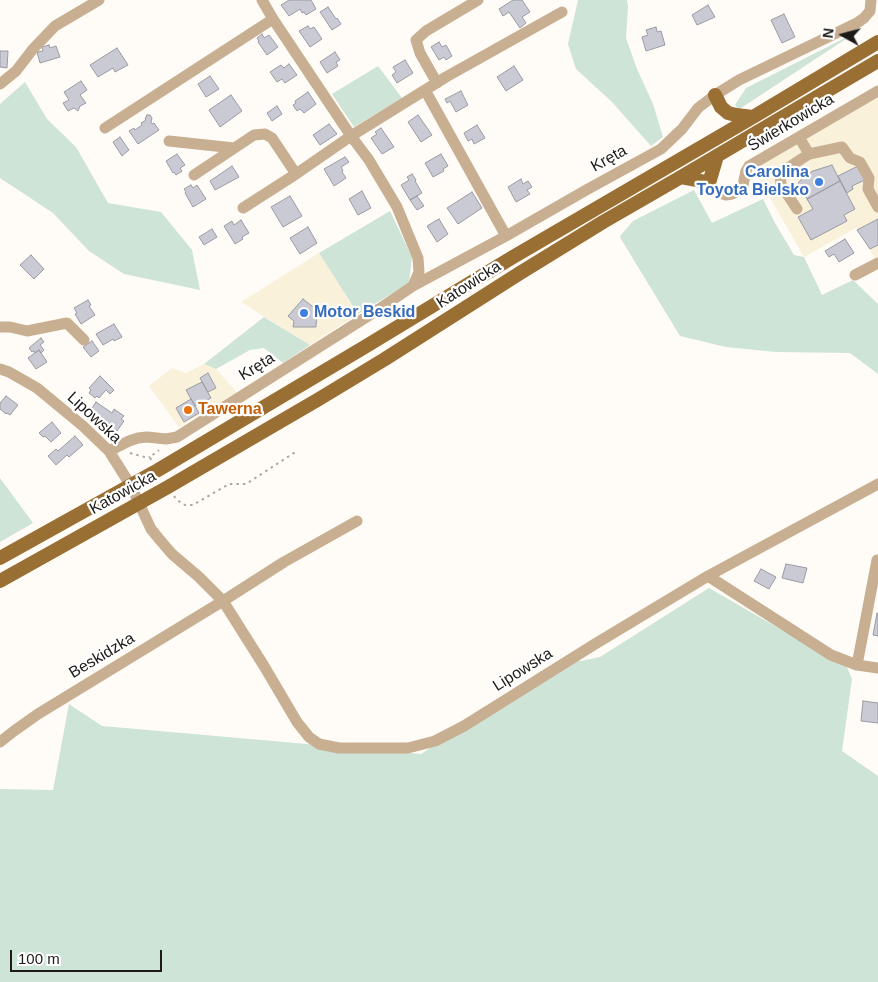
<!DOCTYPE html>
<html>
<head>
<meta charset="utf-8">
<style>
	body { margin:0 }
	#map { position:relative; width:878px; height:982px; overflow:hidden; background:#fffbf6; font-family:Helvetica,sans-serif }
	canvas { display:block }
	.north { position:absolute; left:818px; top:10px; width:50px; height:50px; -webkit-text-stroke:4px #fff; paint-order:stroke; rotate:277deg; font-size:14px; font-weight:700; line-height:20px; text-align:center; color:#1d1b18 }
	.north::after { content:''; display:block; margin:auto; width:18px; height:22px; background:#1d1b18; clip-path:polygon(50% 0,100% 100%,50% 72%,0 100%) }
	.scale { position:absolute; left:10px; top:950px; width:152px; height:22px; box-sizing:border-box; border:2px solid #1d1b18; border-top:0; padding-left:6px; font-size:15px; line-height:18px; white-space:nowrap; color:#1d1b18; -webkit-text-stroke:4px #fff; paint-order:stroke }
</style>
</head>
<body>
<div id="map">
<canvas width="878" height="982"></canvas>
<div class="north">N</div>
<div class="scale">100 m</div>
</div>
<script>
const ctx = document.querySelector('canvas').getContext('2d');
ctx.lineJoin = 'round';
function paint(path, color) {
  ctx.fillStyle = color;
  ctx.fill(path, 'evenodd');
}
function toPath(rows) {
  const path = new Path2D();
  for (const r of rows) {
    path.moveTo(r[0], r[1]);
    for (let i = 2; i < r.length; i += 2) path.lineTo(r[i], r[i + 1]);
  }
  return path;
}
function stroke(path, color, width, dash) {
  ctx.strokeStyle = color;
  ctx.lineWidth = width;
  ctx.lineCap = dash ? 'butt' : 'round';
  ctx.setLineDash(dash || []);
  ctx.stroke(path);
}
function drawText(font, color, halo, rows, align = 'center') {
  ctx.font = font + ' Helvetica,sans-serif';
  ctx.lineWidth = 4.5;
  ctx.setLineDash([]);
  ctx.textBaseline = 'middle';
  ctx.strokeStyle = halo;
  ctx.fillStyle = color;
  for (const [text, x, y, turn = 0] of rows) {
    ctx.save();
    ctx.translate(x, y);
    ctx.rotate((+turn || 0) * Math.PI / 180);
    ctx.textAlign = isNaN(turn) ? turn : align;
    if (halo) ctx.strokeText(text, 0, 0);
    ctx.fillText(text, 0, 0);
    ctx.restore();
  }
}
paint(toPath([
	[878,97,878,263,856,228,804,257,754,170,792,145],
	[319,253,358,314,310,345,241,302],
	[204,364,216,369,233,388,237,393,179,427,149,386,172,368,186,373]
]), '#faf1db');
paint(toPath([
	[578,0,627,0,628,6,626,38,637,69,653,104,663,137,651,146,612,102,576,69,568,44],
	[855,33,738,110,735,105,746,88],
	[378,66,402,98,354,127,332,94],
	[25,82,47,119,76,147,108,203,161,212,192,250,200,290,124,274,89,251,53,213,0,178,0,104],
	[694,190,712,223,763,199,775,223,794,255,804,257,822,295,853,280,878,304,878,374,850,353,776,352,726,347,680,336,621,239,620,236,633,221],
	[390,211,412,257,409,283,358,314,319,253],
	[264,317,310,345,283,363,264,348,250,350,216,369,204,364],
	[0,478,33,523,0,542],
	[709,588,820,652,846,665,852,679,842,751,878,776,878,982,0,982,0,789,53,790,69,704,102,726,421,754,561,659,581,661,600,657]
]), '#cde4d6');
const building = toPath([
	[289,0,311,0,316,9,306,15,304,12,302,13,300,9,289,16,281,5,289,0],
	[513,0,522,0,530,12,522,17,526,23,520,28,509,12,503,16,499,9,513,0],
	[708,5,715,17,697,25,692,15,708,5],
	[328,7,336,19,337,18,341,24,332,30,320,12,328,7],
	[784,14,795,37,782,43,771,20,784,14],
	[308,26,310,29,314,27,322,39,310,47,299,31,308,26],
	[656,27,657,32,661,31,665,45,646,51,642,37,648,35,646,30,656,27],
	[262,34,264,38,269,35,278,47,267,55,258,42,259,41,257,38,262,34],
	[439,42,442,47,446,45,452,56,446,60,444,57,439,60,431,47,439,42],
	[49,45,50,48,56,46,60,57,40,63,37,52,43,51,42,47,49,45],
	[117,48,128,65,115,72,113,68,98,77,90,65,117,48],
	[0,51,8,51,7,68,0,67,0,51],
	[335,52,340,60,336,62,338,66,327,73,320,62,335,52],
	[405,60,413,73,397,83,392,75,396,72,393,67,405,60],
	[289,64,297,75,285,83,282,79,277,82,270,72,281,65,284,68,289,64],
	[514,66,523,80,506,91,497,77,514,66],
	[210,76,219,89,206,97,198,84,210,76],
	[81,81,87,90,80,95,86,103,80,106,78,111,74,108,68,111,63,103,69,100,64,92,81,81],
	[461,91,468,105,456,112,450,101,447,103,445,99,461,91],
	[308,92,316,104,304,113,300,109,297,111,293,105,296,103,295,101,308,92],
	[231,95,242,111,220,127,209,110,231,95],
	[277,106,282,114,272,121,267,113,277,106],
	[147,115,150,115,152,118,151,122,152,124,154,123,159,130,138,144,129,131,134,128,135,130,142,125,141,123,146,120,145,119,147,115],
	[418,115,432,135,421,142,408,122,418,115],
	[329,124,337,134,320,145,313,135,329,124],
	[477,125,485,138,474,144,472,139,468,141,464,133,477,125],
	[381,128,394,147,382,154,371,138,377,134,375,132,381,128],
	[120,137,129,150,122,156,113,142,120,137],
	[177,154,185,165,180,168,182,171,176,175,174,172,173,173,166,161,177,154],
	[441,154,448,166,443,169,444,171,433,177,425,163,441,154],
	[345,157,349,162,341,167,343,171,342,172,346,178,334,186,324,169,345,157],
	[832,165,840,181,807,199,798,183,806,175,813,171,832,165],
	[232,166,239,177,215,190,210,181,232,166],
	[858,166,865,180,852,186,853,189,847,193,838,176,858,166],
	[412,174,416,180,415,181,422,193,410,200,401,185,409,180,407,177,412,174],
	[521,179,523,184,528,181,532,187,527,190,530,194,516,202,508,187,521,179],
	[840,181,855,209,844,215,847,221,811,240,798,217,813,209,807,199,840,181],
	[191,185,193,188,197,185,206,199,193,207,185,193,186,192,184,189,191,185],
	[362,191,371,208,358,215,349,199,362,191],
	[472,192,482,208,458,224,447,208,472,192],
	[290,196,302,216,283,227,271,207,290,196],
	[417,196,424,206,417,210,410,200,417,196],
	[439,219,448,234,437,242,427,226,439,219],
	[878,219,878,245,870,249,857,230,878,219],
	[241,220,249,233,242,237,243,239,235,244,224,226,232,221,234,225,241,220],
	[308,227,317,243,300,254,290,238,308,227],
	[212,229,217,237,204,245,199,237,212,229],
	[845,239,854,253,839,262,834,254,829,257,825,251,845,239],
	[31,255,44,269,34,279,20,265,31,255],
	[303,299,317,310,316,327,293,327,294,321,288,316,303,299],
	[88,300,91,305,89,306,95,315,81,324,75,314,77,313,74,308,88,300],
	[114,324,122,337,114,341,113,339,103,345,96,334,114,324],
	[41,338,44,342,40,345,44,350,41,353,39,350,35,353,34,351,32,352,29,348,41,338],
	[92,341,99,351,91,357,83,347,92,341],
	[39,350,47,362,36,369,28,358,39,350],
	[208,373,216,388,208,392,200,378,208,373],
	[100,376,114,390,110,394,106,390,99,398,97,396,95,398,89,393,91,390,89,388,100,376],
	[202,382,211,398,195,406,186,390,202,382],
	[6,396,18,405,10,415,7,413,6,414,0,409,0,403,6,396],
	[191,399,199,413,184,422,176,408,191,399],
	[96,402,112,413,114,409,124,416,121,419,124,421,117,431,90,411,96,402],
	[52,422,61,433,51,442,45,436,43,437,39,433,52,422],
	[75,436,83,445,69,457,67,455,56,465,48,456,56,449,58,451,75,436],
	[786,564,807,568,803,583,782,578,786,564],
	[761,569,776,577,769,589,754,581,761,569],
	[877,613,878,614,878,636,873,635,877,613],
	[863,701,878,703,878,723,861,721,863,701]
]);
paint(building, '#c9cad3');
stroke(building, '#9a9ba4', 1);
stroke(toPath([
	[130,453,148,458,150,457],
	[151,460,150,457,159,450],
	[174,496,177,500,185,505,193,505,229,484,246,484,297,451]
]), '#aca9a5', 2, [2.5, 4]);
stroke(toPath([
	[437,83,420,53,416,40,426,31,478,0],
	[0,84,16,71,33,49,55,26,99,0],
	[425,90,506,236],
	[105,128,273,19],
	[799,137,809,154,842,147,850,158,860,162,869,178,868,189,878,207],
	[169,141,234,148],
	[194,175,254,135,265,134,272,138,296,174,351,136,446,77,562,12],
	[709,183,714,190,719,193,726,195,732,194,738,191,743,185,746,171,749,166,878,91],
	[243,208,296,174],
	[797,209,781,185,780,173,809,154],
	[855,275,878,263],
	[413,286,506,236,588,189,661,149,682,129,698,108,715,95,739,80,857,23,864,18,870,11,871,0],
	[0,327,10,327,27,331,67,323,84,340],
	[0,369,9,372,37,388,83,426,109,451,131,486,151,529,160,540,172,554,199,577,223,601,264,666,297,722,309,737,319,744,339,748,408,748,435,741,464,726,595,644,708,576,831,655,857,665,878,668],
	[109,451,129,441,138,438,147,437,166,439,177,437,379,309,413,286,419,272,418,258,397,207,369,160,351,136,273,19,262,0],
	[708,576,878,484],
	[857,665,877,560],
	[0,742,14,731,38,714,223,601,284,562,357,521]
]), '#c8af92', 11);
stroke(toPath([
	[715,95,721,107,728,113,736,115,753,117],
	[681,177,697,180,709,183,717,156],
	[0,558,158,470,363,348,513,257,753,117,878,42],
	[0,581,168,487,319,399,385,359,520,273,603,222,681,177,878,61]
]), '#9a6f34', 14);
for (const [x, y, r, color] of [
	[819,182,5,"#3f7fe0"],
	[304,313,5,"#3f7fe0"],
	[188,410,5,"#e8710a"]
]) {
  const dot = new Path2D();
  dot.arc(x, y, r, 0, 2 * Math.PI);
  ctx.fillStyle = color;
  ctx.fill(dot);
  stroke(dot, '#fff', 2);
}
drawText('16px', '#1d1b18', '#fff', [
	["Świerkowicka",791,123,-31],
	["Kręta",609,159,-29],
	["Katowicka",469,285,-33],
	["Kręta",257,367,-32],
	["Lipowska",94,418,43],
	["Katowicka",123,493,-29],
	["Beskidzka",102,656,-31],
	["Lipowska",523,670,-32]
]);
drawText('bold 16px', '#366cbe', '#fff', [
	["Carolina",809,173],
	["Toyota Bielsko",809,191],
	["Motor Beskid",314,313,"left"]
], 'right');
drawText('bold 16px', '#c56008', '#fff', [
	["Tawerna",198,410]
], 'left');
</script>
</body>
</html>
